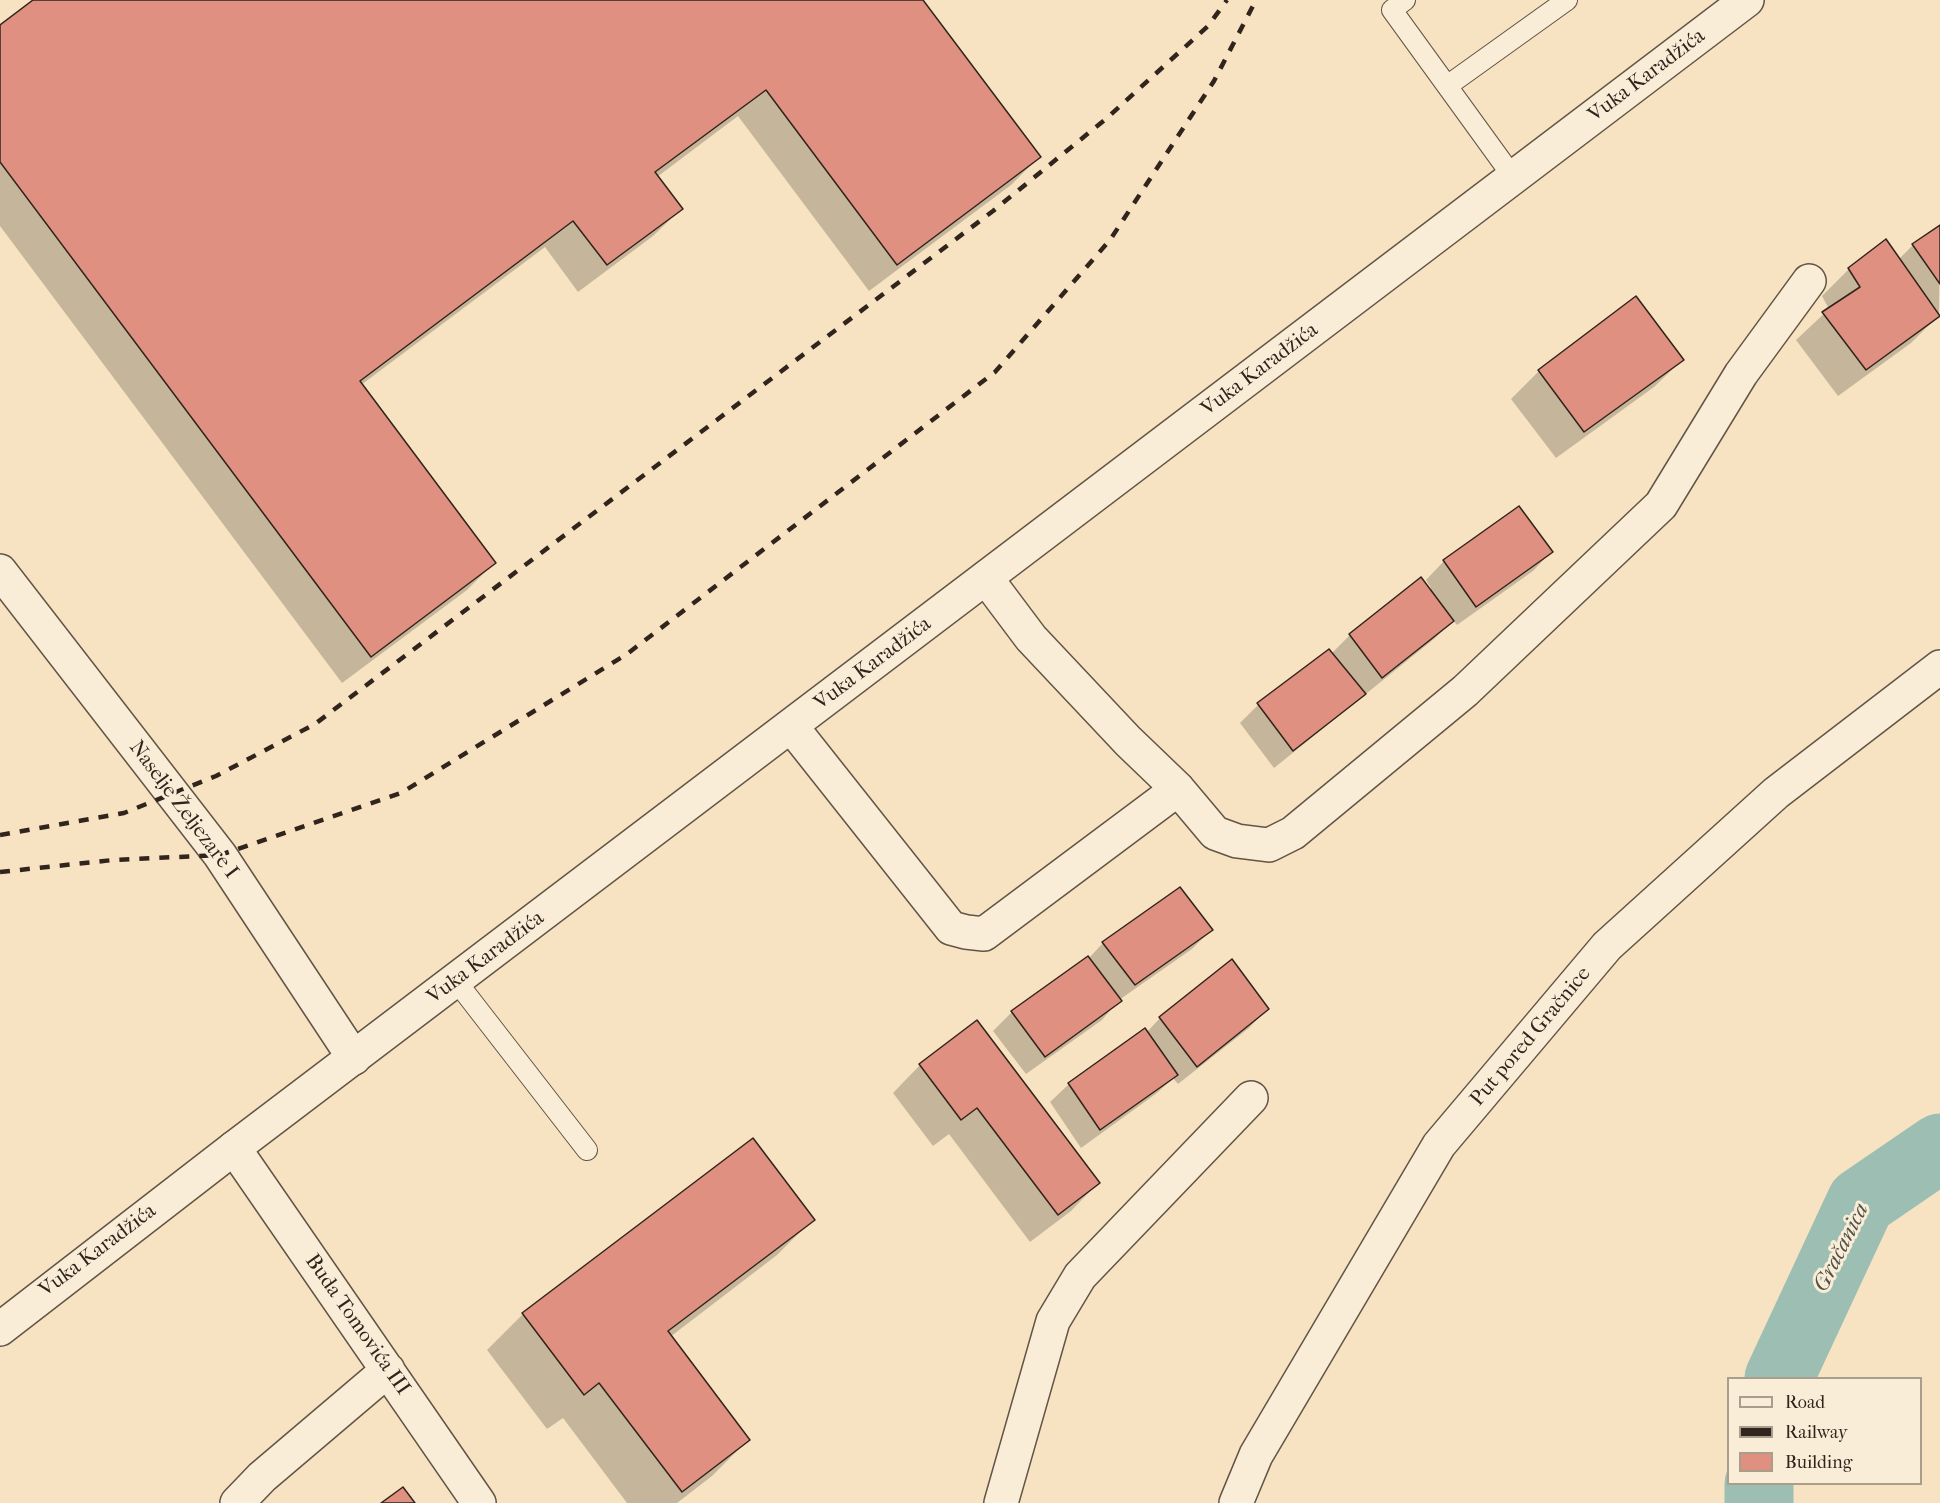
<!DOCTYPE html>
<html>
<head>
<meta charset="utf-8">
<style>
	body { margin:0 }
	#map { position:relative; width:1940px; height:1503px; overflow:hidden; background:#f7e3c2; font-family:"IM FELL French Canon",serif }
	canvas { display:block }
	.legend { position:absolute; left:1727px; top:1377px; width:195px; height:108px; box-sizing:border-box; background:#faedd7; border:2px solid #a99d8c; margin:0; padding:8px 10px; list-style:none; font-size:18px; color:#30241c }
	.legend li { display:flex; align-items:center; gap:12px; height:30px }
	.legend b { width:30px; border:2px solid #a99d8c }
</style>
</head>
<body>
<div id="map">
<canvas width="1940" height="1503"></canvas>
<ul class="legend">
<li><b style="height:8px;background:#faedd7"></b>Road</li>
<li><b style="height:8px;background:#30241c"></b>Railway</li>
<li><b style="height:16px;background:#df9080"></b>Building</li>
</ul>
</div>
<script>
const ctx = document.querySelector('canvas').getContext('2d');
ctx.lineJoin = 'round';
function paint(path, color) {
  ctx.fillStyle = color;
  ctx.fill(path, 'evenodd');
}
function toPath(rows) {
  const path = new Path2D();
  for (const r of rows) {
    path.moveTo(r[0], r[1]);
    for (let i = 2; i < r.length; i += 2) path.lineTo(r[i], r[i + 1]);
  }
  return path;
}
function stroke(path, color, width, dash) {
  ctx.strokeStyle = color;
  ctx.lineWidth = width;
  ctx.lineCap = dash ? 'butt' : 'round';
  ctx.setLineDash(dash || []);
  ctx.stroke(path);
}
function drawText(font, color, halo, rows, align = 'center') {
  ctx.font = font + ' "IM FELL French Canon",serif';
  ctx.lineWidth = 6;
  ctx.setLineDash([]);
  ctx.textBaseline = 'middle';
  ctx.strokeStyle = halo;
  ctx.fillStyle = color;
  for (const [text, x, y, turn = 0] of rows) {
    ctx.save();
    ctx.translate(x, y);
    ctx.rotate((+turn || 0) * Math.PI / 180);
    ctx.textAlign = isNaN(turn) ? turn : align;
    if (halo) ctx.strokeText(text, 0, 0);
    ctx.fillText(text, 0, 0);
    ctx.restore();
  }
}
paint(toPath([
	[35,0,922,0,1039,157,1011,185,869,291,738,116,657,177,681,209,653,236,578,292,545,247,361,385,494,563,467,590,342,683,0,226,0,27],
	[1940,227,1939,315,1911,343,1838,396,1796,340,1829,309,1822,296,1849,269,1899,259,1913,245],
	[1635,298,1682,360,1654,387,1556,458,1511,399,1539,371],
	[1551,552,1533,571,1457,625,1453,620,1434,639,1274,768,1240,723,1258,705,1331,654,1350,635,1431,588,1426,580,1444,561],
	[1211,930,1192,949,1119,1000,1102,1020,1026,1074,993,1031,1012,1012,1088,959,1103,943],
	[1267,1009,1249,1028,1178,1084,1173,1078,1157,1093,1081,1148,1050,1102,1069,1084,1147,1032,1160,1018],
	[920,1065,1098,1183,1071,1211,1030,1242,949,1134,933,1146,893,1093],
	[813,1219,777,1255,670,1337,748,1440,712,1476,677,1503,627,1503,563,1418,547,1429,487,1350,523,1314]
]), '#0003');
stroke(toPath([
	[1779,1378,1861,1202,1940,1148],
	[1759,1503,1759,1484]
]), '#9dbeb2', 69);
const building = toPath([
	[33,0,923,0,1041,157,897,265,766,90,655,172,683,209,607,265,573,221,360,381,496,563,371,657,0,162,0,25,33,0],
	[1940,225,1940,284,1912,244,1940,225],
	[1886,239,1940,316,1866,370,1822,312,1860,287,1848,268,1886,239],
	[1636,296,1684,360,1584,432,1538,370,1636,296],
	[1519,506,1553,552,1476,607,1443,560,1519,506],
	[1421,577,1454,621,1382,678,1349,634,1421,577],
	[1329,649,1366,694,1293,751,1257,703,1329,649],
	[1180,887,1213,930,1135,985,1102,942,1180,887],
	[1088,956,1122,1001,1045,1057,1011,1011,1088,956],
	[1232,959,1269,1009,1197,1067,1159,1017,1232,959],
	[977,1020,1100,1183,1058,1215,977,1108,961,1120,919,1064,977,1020],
	[1145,1028,1178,1075,1100,1130,1068,1083,1145,1028],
	[753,1138,815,1220,668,1331,750,1440,682,1492,599,1383,584,1395,522,1313,753,1138],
	[403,1487,415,1503,381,1503,403,1487]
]);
paint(building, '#df9080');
stroke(building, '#30241c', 1.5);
const service = toPath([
	[1405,0,1392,10,1513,177],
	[1447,86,1567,0],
	[456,981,587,1150]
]);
const minor = toPath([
	[0,571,220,855,354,1058],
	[986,578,1031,638,1128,741,1178,789,1215,833,1237,841,1269,845,1293,833,1465,691,1661,505,1741,374,1809,281],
	[791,726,951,928,966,932,984,934,1178,789],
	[234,1148,479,1503],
	[237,1503,262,1477,388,1370],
	[1001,1503,1053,1321,1080,1276,1251,1098],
	[1236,1503,1256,1455,1439,1145,1607,946,1776,793,1940,667]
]);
const tertiary = toPath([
	[0,1329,234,1148,1747,0]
]);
stroke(service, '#625446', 22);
stroke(minor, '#625446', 36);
stroke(tertiary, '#625446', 36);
stroke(service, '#faedd7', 20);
stroke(minor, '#faedd7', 33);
stroke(tertiary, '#faedd7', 33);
stroke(toPath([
	[0,835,124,813,216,776,315,724,993,211,1107,118,1208,26,1227,0],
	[0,872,113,860,220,855,401,793,627,654,995,372,1110,240,1214,81,1256,0]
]), '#30241c', 4.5, [10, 10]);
drawText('21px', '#30241c', '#faedd7', [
	["Vuka Karadžića",1647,76,-37],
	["Vuka Karadžića",1260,370,-37],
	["Vuka Karadžića",873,664,-37],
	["Naselje Željezare I",183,810,53],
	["Vuka Karadžića",486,958,-37],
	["Put pored Gračnice",1531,1037,-50],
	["Vuka Karadžića",98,1251,-37],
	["Buda Tomovića III",357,1325,55]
]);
drawText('italic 22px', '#515249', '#faedd7', [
	["Gračanica",1842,1248,-63]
]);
</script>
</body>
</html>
